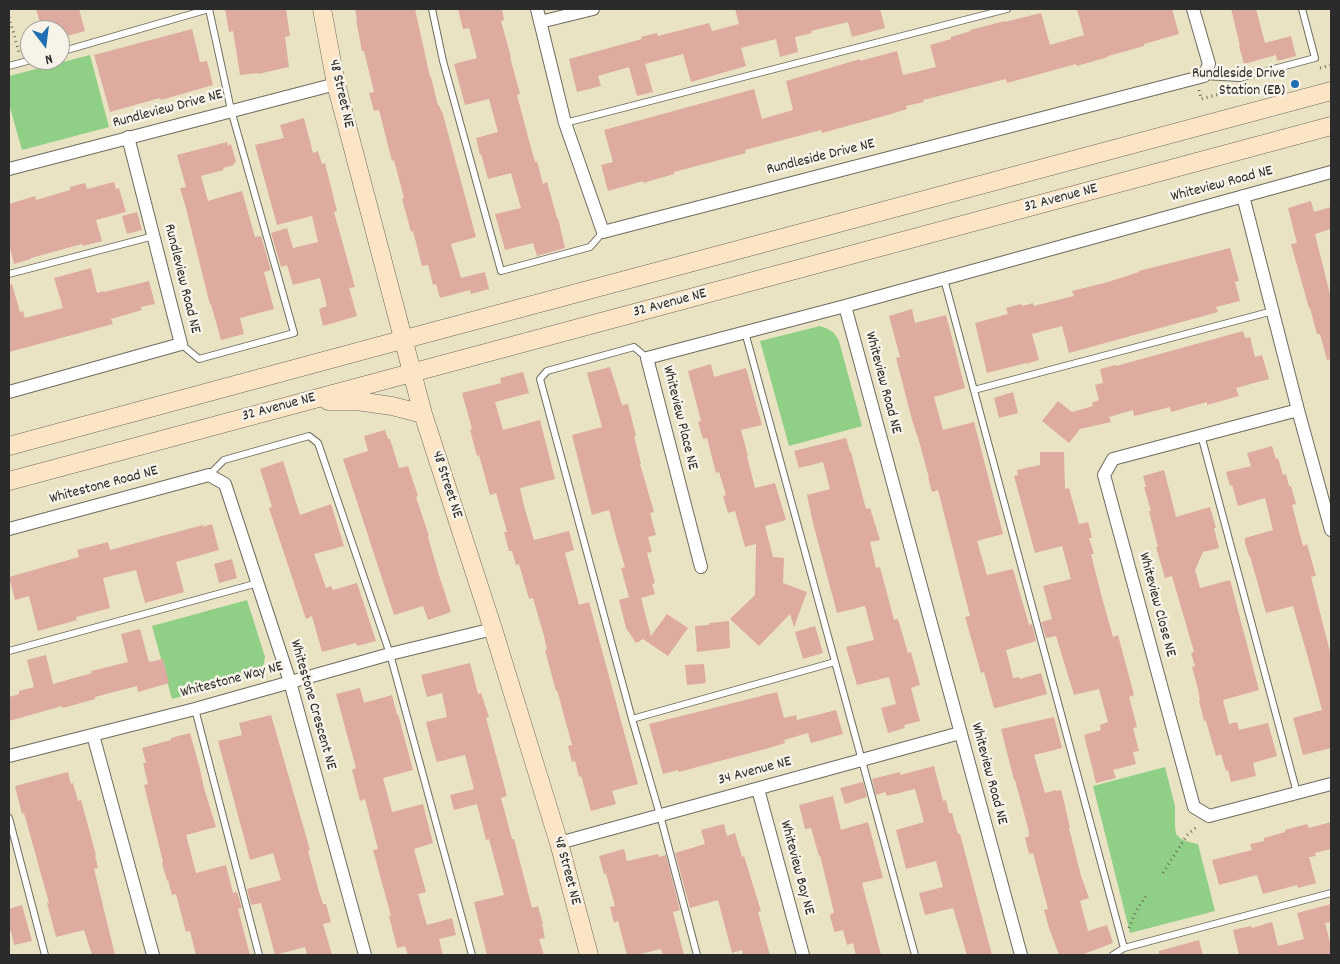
<!DOCTYPE html>
<html>
<head>
<meta charset="utf-8">
<style>
	body { margin:0 }
	#map { position:relative; width:1340px; height:964px; overflow:hidden; background:#eae3c3; font-family:Dekko,sans-serif }
	canvas { display:block }
	.frame { position:absolute; inset:0; border:10px solid #2b2b2b; pointer-events:none }
	.north { position:absolute; left:20px; top:20px; width:50px; height:50px; box-sizing:border-box; background:#f7f3e8; border:1px solid #a5a39c; border-radius:50%; rotate:165deg; font-size:14px; font-weight:700; line-height:20px; text-align:center; color:#2b2b2b }
	.north::after { content:''; display:block; margin:auto; width:18px; height:22px; background:#1f6fb2; clip-path:polygon(50% 0,100% 100%,50% 72%,0 100%) }
</style>
</head>
<body>
<div id="map">
<canvas width="1340" height="964"></canvas>
<div class="frame"></div>
<div class="north">N</div>
</div>
<script>
const ctx = document.querySelector('canvas').getContext('2d');
ctx.lineJoin = 'round';
function paint(path, color) {
  ctx.fillStyle = color;
  ctx.fill(path, 'evenodd');
}
function toPath(rows) {
  const path = new Path2D();
  for (const r of rows) {
    path.moveTo(r[0], r[1]);
    for (let i = 2; i < r.length; i += 2) path.lineTo(r[i], r[i + 1]);
  }
  return path;
}
function stroke(path, color, width, dash) {
  ctx.strokeStyle = color;
  ctx.lineWidth = width;
  ctx.lineCap = dash ? 'butt' : 'round';
  ctx.setLineDash(dash || []);
  ctx.stroke(path);
}
function drawText(font, color, halo, rows, align = 'center') {
  ctx.font = font + ' Dekko,sans-serif';
  ctx.lineWidth = 5;
  ctx.setLineDash([]);
  ctx.textBaseline = 'middle';
  ctx.strokeStyle = halo;
  ctx.fillStyle = color;
  for (const [text, x, y, turn = 0] of rows) {
    ctx.save();
    ctx.translate(x, y);
    ctx.rotate((+turn || 0) * Math.PI / 180);
    ctx.textAlign = isNaN(turn) ? turn : align;
    if (halo) ctx.strokeText(text, 0, 0);
    ctx.fillText(text, 0, 0);
    ctx.restore();
  }
}
paint(toPath([
	[90,55,109,127,22,150,9,104,9,76],
	[820,326,828,329,834,333,839,341,862,426,789,446,760,341],
	[247,600,265,657,263,667,254,676,172,699,152,626],
	[1165,767,1175,806,1175,827,1176,834,1181,839,1189,842,1198,844,1215,911,1130,933,1093,786]
]), '#8fcf86');
paint(toPath([
	[36,9,79,9,85,31,60,38,60,30,42,30],
	[225,9,286,9,290,36,285,37,289,67,258,74,258,73,240,75,233,31,229,32],
	[355,9,415,9,430,77,431,77,438,106,439,105,441,111,442,111,476,237,451,244,461,278,485,272,489,289,471,294,470,290,440,298,436,284,433,285,428,265,422,266,413,231,411,232,402,199,404,198,394,160,392,161,379,110,374,111,369,93,374,92,364,51,362,51,356,20,357,19],
	[458,9,502,9,504,20,501,21,511,57,510,57,520,94,517,95,531,148,535,162,537,161,543,184,547,182,557,218,558,218,565,248,537,256,533,243,505,250,495,214,521,208,511,173,488,179,481,154,480,155,476,138,498,132,489,99,465,105,454,64,477,58,469,28,463,29],
	[735,9,880,9,885,28,852,37,848,22,811,31,812,33,795,37,798,52,780,57,776,39,741,48,746,66,691,82,683,54,645,64,653,92,637,96,629,67,598,76,601,86,577,92,569,59,642,39,641,37,657,33,658,36,709,23,712,31,739,24],
	[1077,9,1172,9,1179,34,1144,44,1144,46,1108,56,1108,57,1077,66,1076,64,1007,83,1006,79,923,100,924,102,906,106,907,109,891,114,822,133,821,130,745,150,746,153,674,172,674,174,643,183,643,181,608,191,601,165,613,162,604,130,754,89,762,119,793,110,786,81,860,59,860,61,897,51,903,75,936,67,930,45,951,39,951,37,971,31,970,30,1005,21,1005,22,1041,13,1050,45,1084,35],
	[1231,9,1256,9,1265,43,1291,36,1296,56,1277,61,1276,55,1244,64,1239,46,1240,46],
	[192,29,200,62,207,61,213,85,161,100,160,98,110,112,94,55],
	[304,118,313,153,318,151,322,164,325,163,337,211,334,212,355,287,349,288,357,316,323,326,319,309,327,306,320,278,293,285,287,265,281,267,271,233,287,228,293,248,318,242,312,216,277,225,255,145,284,138,280,125],
	[227,142,228,146,231,144,236,162,234,163,234,165,223,168,224,170,201,176,208,201,242,191,255,237,261,236,271,270,264,272,274,309,240,318,244,334,221,340,211,304,210,305,186,208,180,188,186,187,177,155],
	[114,182,116,189,119,188,126,212,96,220,102,241,83,246,82,244,31,258,31,259,14,264,9,245,9,204,35,196,36,200,70,190,70,187,85,183,87,189],
	[1311,201,1314,212,1331,207,1331,229,1315,234,1331,298,1331,359,1327,360,1320,334,1317,334,1310,308,1309,308,1291,244,1297,243,1288,208],
	[137,212,142,230,127,234,122,216],
	[1230,248,1239,281,1235,282,1240,301,1216,307,1218,312,1069,353,1062,326,1032,334,1039,360,1026,364,1026,363,987,373,975,323,1008,314,1006,308,1021,304,1022,306,1033,303,1034,306,1074,296,1072,291,1108,282,1139,272,1139,271],
	[91,268,97,293,104,291,104,292,149,281,155,304,141,307,142,310,111,319,113,324,9,352,9,285,12,284,20,312,23,311,25,318,63,308,54,278],
	[912,309,915,323,946,315,965,388,934,397,943,430,974,422,1003,534,977,541,987,575,1013,569,1029,625,1032,624,1036,641,1006,650,1013,678,1019,677,1020,679,1041,673,1047,694,996,708,994,708,984,672,981,673,965,617,970,616,938,490,932,492,928,478,929,478,919,441,912,420,896,358,900,357,889,316],
	[1243,331,1245,338,1250,337,1255,357,1262,355,1269,379,1236,388,1239,396,1207,405,1207,402,1171,412,1170,407,1134,416,1133,410,1109,417,1111,422,1080,429,1069,443,1042,421,1058,401,1072,412,1093,406,1092,403,1099,400,1095,385,1103,383,1100,369,1115,365,1116,366],
	[711,364,714,377,746,368,762,425,741,430,748,456,747,456,755,488,775,483,786,520,765,526,773,557,784,558,783,583,807,592,794,627,790,614,759,646,730,619,755,595,756,544,745,547,735,511,728,513,723,496,726,495,719,472,716,473,707,438,703,439,698,422,701,421,688,371],
	[610,367,622,405,628,404,636,436,634,436,641,464,640,464,654,512,650,513,656,535,648,537,652,552,647,553,655,583,652,584,655,594,641,598,651,636,667,614,688,628,668,656,643,639,636,643,626,628,619,600,629,597,621,568,625,567,616,537,609,510,592,515,572,435,602,427,587,373],
	[523,372,529,393,495,402,503,430,540,420,555,479,520,488,524,506,534,540,569,531,574,550,565,553,579,605,589,602,638,784,612,791,616,804,591,811,581,776,579,777,575,761,572,762,568,746,572,745,557,690,556,691,550,669,545,650,547,650,544,636,533,598,529,599,519,564,516,565,512,551,509,551,504,532,507,532,496,493,490,495,479,455,477,456,470,430,472,429,462,393,501,383,500,378],
	[1013,392,1018,413,999,418,994,398],
	[385,430,388,439,390,439,399,468,408,466,418,496,416,497,429,536,428,537,438,572,451,612,428,620,423,606,394,615,343,459,368,451,364,436],
	[846,438,850,452,851,452,866,509,870,508,880,540,870,542,876,568,880,567,894,620,898,619,908,653,911,652,920,685,911,688,920,721,904,725,905,728,888,733,881,708,896,704,889,677,857,685,846,647,874,640,865,606,837,613,813,523,807,495,830,489,823,462,799,468,794,451],
	[1272,446,1276,459,1278,458,1283,475,1286,474,1289,486,1291,486,1296,504,1292,505,1303,546,1307,544,1316,576,1311,577,1331,656,1331,748,1303,755,1293,718,1322,710,1307,654,1293,606,1266,613,1250,556,1249,556,1245,543,1245,538,1273,530,1265,498,1238,506,1232,485,1230,486,1226,472,1251,466,1247,453],
	[1040,452,1064,452,1065,489,1069,488,1079,524,1088,522,1092,538,1089,538,1094,554,1091,554,1101,594,1113,637,1118,635,1134,695,1129,697,1137,727,1133,728,1139,751,1133,752,1136,764,1113,770,1116,778,1096,783,1084,735,1101,730,1100,725,1108,722,1099,689,1074,695,1056,636,1046,638,1041,622,1052,619,1043,586,1071,579,1062,546,1035,553,1014,476,1018,475,1017,470,1040,465],
	[283,461,300,515,331,504,344,546,314,554,326,588,331,586,333,590,357,583,376,641,357,646,356,643,322,652,312,616,306,619,269,508,272,507,260,469],
	[1164,470,1176,517,1210,507,1216,528,1214,528,1219,548,1203,552,1195,570,1200,588,1230,580,1259,690,1223,700,1229,724,1237,722,1239,730,1268,723,1277,756,1253,763,1256,776,1231,782,1228,770,1226,771,1221,754,1216,756,1206,721,1204,721,1199,701,1200,701,1198,689,1192,667,1195,666,1191,653,1194,652,1172,576,1165,578,1156,547,1158,547,1149,511,1151,511,1144,487,1146,487,1143,476],
	[212,524,219,550,176,562,184,592,145,603,136,570,103,578,110,608,76,617,77,620,38,631,29,596,15,600,9,577,79,557,77,550,108,542,110,550,203,525,203,527],
	[232,559,237,578,219,583,214,564],
	[729,621,730,648,697,652,695,626,709,625,709,623],
	[815,626,823,653,803,659,795,632],
	[140,629,149,662,163,659,169,683,138,692,137,686,95,697,95,699,63,708,62,706,9,721,9,697,19,694,19,691,34,687,27,660,46,655,53,684,92,673,91,671,128,662,121,634],
	[470,663,478,694,481,693,489,717,486,718,507,796,501,798,512,839,514,839,532,908,538,906,543,924,542,924,545,938,539,939,544,955,487,955,474,902,504,895,489,839,486,840,477,804,454,810,450,795,474,789,465,755,437,762,431,742,426,722,447,717,442,693,427,697,421,675],
	[704,664,706,683,687,685,685,665],
	[360,688,364,703,392,695,397,715,398,714,413,770,383,778,392,812,423,804,433,843,414,849,426,892,418,894,427,925,452,918,456,935,439,939,443,955,408,955,405,946,397,948,389,916,391,916,373,850,378,849,365,799,360,801,352,770,356,768,336,694],
	[777,692,784,718,796,715,797,720,836,710,843,734,811,743,808,733,784,740,785,743,769,748,701,766,679,772,678,770,663,774,649,724],
	[271,715,310,850,308,851,319,892,323,904,326,904,331,922,323,924,332,955,307,955,305,947,275,955,261,903,251,905,247,889,281,880,273,853,250,860,218,741,242,735,239,723],
	[1054,717,1062,748,1034,755,1045,793,1056,790,1056,791,1061,790,1066,810,1070,828,1069,828,1081,876,1089,898,1080,901,1088,931,1107,925,1113,943,1081,955,1059,955,1049,928,1044,910,1048,909,1033,853,1029,854,1025,838,1029,836,1029,832,1015,780,1014,780,1001,729],
	[190,733,200,769,204,788,216,827,186,835,196,873,226,865,233,893,237,892,242,908,238,909,250,955,196,955,190,931,186,932,176,894,172,895,168,880,167,881,162,863,163,862,144,785,148,784,143,763,146,763,142,748,171,740,171,738],
	[934,766,943,801,946,800,949,813,952,813,958,834,960,834,992,955,967,955,953,908,925,915,919,893,943,887,936,861,906,869,896,830,924,822,915,789,887,796,885,792,876,795,872,779,900,772,900,775],
	[68,772,71,784,73,783,78,801,81,800,96,855,95,855,98,868,94,869,115,955,92,955,84,930,56,937,47,903,49,903,24,813,22,814,15,786],
	[863,782,867,797,845,804,840,788],
	[833,796,841,830,868,822,883,878,862,883,881,955,856,955,853,943,847,945,843,930,835,932,834,931,830,916,831,915,830,914,834,913,820,855,819,856,811,828,805,829,799,805],
	[1331,822,1331,849,1315,853,1316,856,1309,857,1316,883,1298,888,1297,885,1263,894,1257,875,1219,885,1212,860,1252,850,1250,844,1264,841,1264,838,1285,832,1285,830,1307,824,1309,828],
	[724,824,727,836,735,833,742,857,744,856,761,911,758,912,770,955,743,955,742,950,732,953,718,900,690,908,675,853,705,844,701,830],
	[624,849,627,861,658,854,659,857,666,855,680,910,673,912,684,955,663,955,661,949,636,955,627,955,618,921,614,923,610,907,615,906,614,902,606,874,604,874,599,856],
	[1331,904,1331,922,1325,923,1331,946,1331,955,1239,955,1233,930,1251,926,1252,928,1272,922,1278,946,1304,939,1297,913],
	[22,905,32,941,14,945,11,931,9,931,9,909],
	[1199,940,1203,955,1159,955,1159,951]
]), '#deaba0');
const lane = toPath([
	[432,9,443,61,501,271,590,247,603,232],
	[60,52,209,9],
	[9,66,31,60],
	[1204,76,1240,78,1315,58,1302,9],
	[565,123,1007,9],
	[9,274,154,236],
	[944,279,1124,948],
	[745,332,915,955],
	[181,344,199,359,294,333,231,110,209,9],
	[647,358,634,347,547,371,540,379,632,719,660,815,697,955],
	[974,390,1273,311],
	[1201,435,1297,793],
	[209,475,224,460,309,436,318,443,390,654,472,955],
	[9,651,258,583],
	[195,709,259,955],
	[632,719,835,662],
	[9,818,45,955],
	[1113,955,1124,948,1331,893]
]);
const street = toPath([
	[537,9,565,123,603,232,1204,76,1209,64,1193,9],
	[540,22,593,9],
	[9,169,336,84],
	[1243,196,1298,410,1331,530],
	[9,392,181,344,128,137],
	[1298,410,1113,459,1104,475,1194,807,1209,816,1331,784],
	[9,529,209,475,225,484,290,682,365,955],
	[701,567,647,358,845,306],
	[93,735,153,955],
	[9,756,195,709,390,654,493,629],
	[758,789,803,955],
	[559,843,960,733],
	[1021,955,845,306,1331,172]
]);
const secondary = toPath([
	[322,9,336,84,423,414,493,629,559,843,589,955],
	[328,401,357,401,392,406,423,414],
	[9,446,383,345,1331,91],
	[9,481,1331,126]
]);
stroke(lane, '#6e6b60', 8);
stroke(street, '#6e6b60', 14);
stroke(secondary, '#6e6b60', 19);
stroke(toPath([
	[9,17,19,52],
	[1320,68,1331,65],
	[1199,90,1201,99,1239,89],
	[1163,873,1187,835,1198,826],
	[1129,928,1136,911,1146,896]
]), '#6e6b60', 3, [1, 4]);
stroke(lane, '#fff', 6);
stroke(street, '#fff', 12);
stroke(secondary, '#fce5c4', 18);
for (const [x, y, r, color] of [
	[1295,84,5,"#1f6fb2"]
]) {
  const dot = new Path2D();
  dot.arc(x, y, r, 0, 2 * Math.PI);
  ctx.fillStyle = color;
  ctx.fill(dot);
  stroke(dot, '#f7f3e8', 2);
}
drawText('15px', '#2b2b2b', '#f7f3e8', [
	["Rundleside Drive",1285,75],
	["Station (EB)",1285,92]
], 'right');
drawText('15px', '#2b2b2b', '#f7f3e8', [
	["48 Street NE",340,94,77],
	["Rundleview Drive NE",168,110,-15],
	["Rundleside Drive NE",821,158,-14],
	["Whiteview Road NE",1222,185,-15],
	["32 Avenue NE",1061,199,-15],
	["Rundleview Road NE",181,279,76],
	["32 Avenue NE",670,304,-15],
	["Whiteview Road NE",882,383,75],
	["32 Avenue NE",279,408,-15],
	["Whiteview Place NE",679,418,76],
	["48 Street NE",446,485,72],
	["Whitestone Road NE",104,486,-15],
	["Whiteview Close NE",1156,605,75],
	["Whitestone Way NE",232,681,-15],
	["Whitestone Crescent NE",312,705,74],
	["34 Avenue NE",755,772,-15],
	["Whiteview Road NE",988,774,75],
	["Whiteview Bay NE",796,868,75],
	["48 Street NE",566,871,75]
]);
</script>
</body>
</html>
